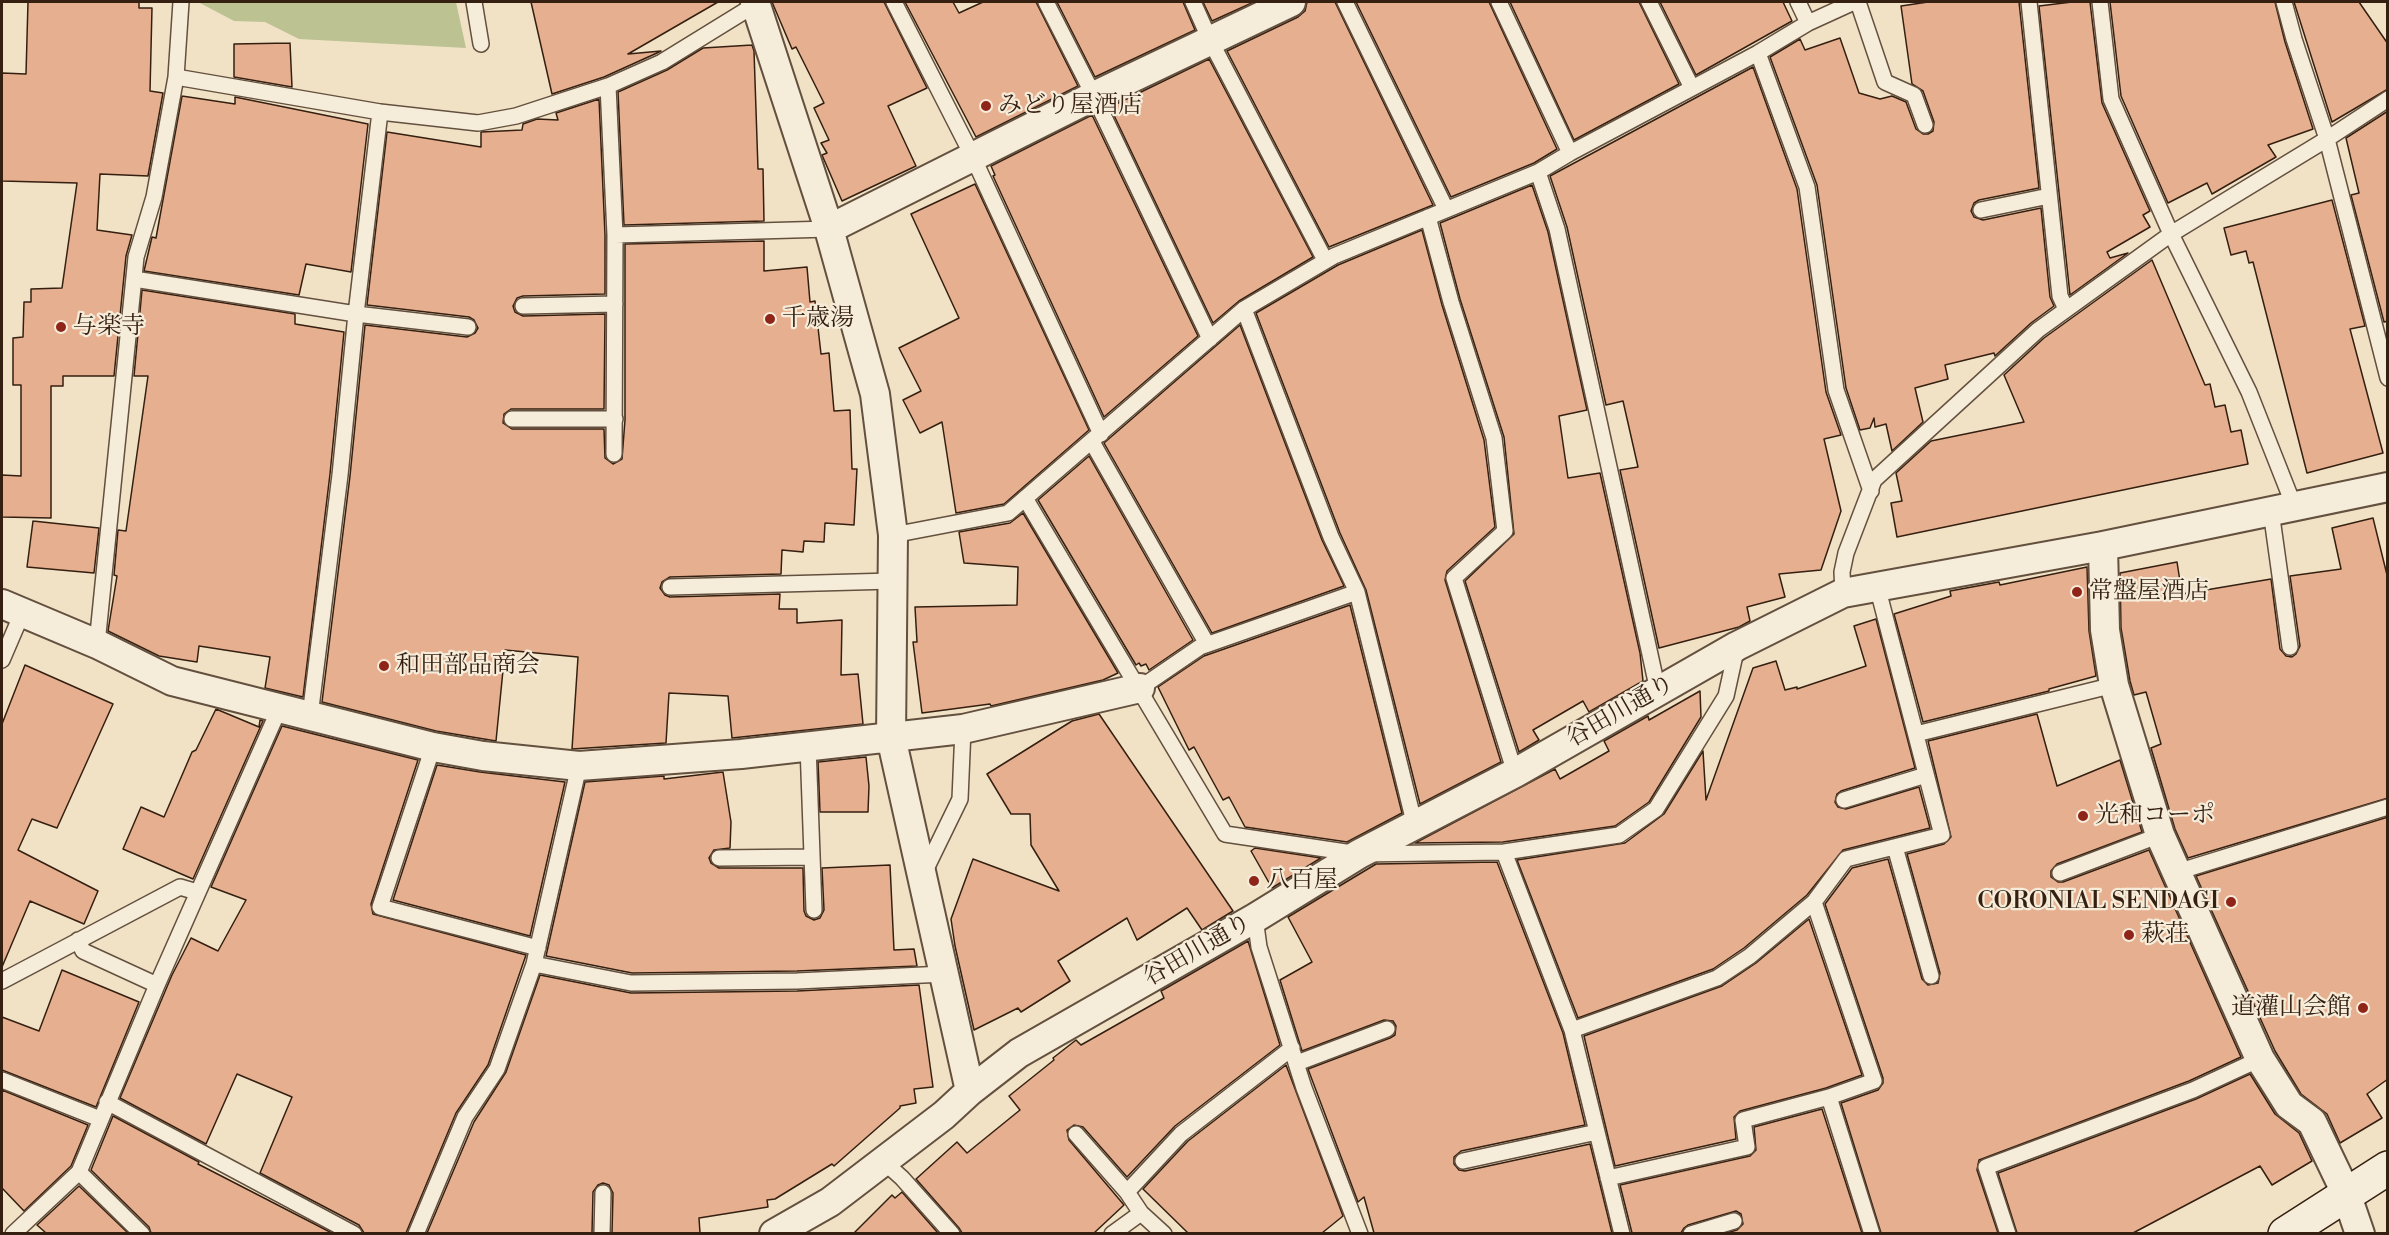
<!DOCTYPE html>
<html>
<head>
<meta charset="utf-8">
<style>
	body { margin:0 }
	#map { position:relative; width:2389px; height:1235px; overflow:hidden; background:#f1e2c6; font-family:"Libre Bodoni",serif }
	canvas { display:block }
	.frame { position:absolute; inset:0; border:3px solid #341f10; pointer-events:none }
</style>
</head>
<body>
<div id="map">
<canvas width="2389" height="1235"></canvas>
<div class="frame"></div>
</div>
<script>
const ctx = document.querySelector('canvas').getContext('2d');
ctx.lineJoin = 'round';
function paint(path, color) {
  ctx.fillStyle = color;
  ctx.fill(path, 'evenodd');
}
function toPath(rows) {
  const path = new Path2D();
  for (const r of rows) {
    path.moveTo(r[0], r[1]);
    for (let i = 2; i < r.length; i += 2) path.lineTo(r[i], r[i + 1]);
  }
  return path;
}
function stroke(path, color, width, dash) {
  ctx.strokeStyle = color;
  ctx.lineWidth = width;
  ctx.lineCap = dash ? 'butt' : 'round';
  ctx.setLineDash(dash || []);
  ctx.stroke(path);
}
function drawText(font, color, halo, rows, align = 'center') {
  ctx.font = font + ' "Libre Bodoni","Noto Serif JP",serif';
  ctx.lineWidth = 4.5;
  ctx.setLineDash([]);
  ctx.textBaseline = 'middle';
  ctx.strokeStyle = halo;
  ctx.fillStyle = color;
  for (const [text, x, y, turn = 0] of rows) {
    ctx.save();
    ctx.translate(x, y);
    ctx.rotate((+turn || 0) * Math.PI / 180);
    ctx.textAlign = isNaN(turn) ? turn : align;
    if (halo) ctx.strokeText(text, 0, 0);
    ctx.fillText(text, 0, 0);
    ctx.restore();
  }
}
paint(toPath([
	[198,2,456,2,466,48,299,39,265,22,234,21]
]), '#bdc292');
const building = toPath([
	[28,2,139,2,139,8,152,8,150,91,163,93,148,176,100,174,97,230,132,235,126,256,114,376,63,376,63,386,51,386,51,518,2,517,2,475,21,476,21,385,13,385,13,338,23,337,24,302,31,302,31,289,62,288,77,183,2,181,2,73,26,74,28,2],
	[531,2,718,2,628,54,661,51,657,53,604,77,552,94,531,2],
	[772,2,884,2,927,88,888,106,916,166,842,201,822,155,827,153,821,143,829,140,814,108,824,103,796,47,792,49,772,2],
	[905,2,953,2,959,13,983,2,1036,2,1078,86,976,137,905,2],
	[1057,2,1183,2,1195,30,1095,77,1057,2],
	[1203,2,1254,2,1212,21,1203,2],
	[1307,2,1335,2,1433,205,1329,247,1227,51,1298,17,1305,11,1307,2],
	[1356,2,1489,2,1557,149,1534,163,1451,197,1356,2],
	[1510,2,1639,2,1679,84,1574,140,1510,2],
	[1660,2,1783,2,1792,21,1696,75,1660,2],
	[1928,2,2019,2,2039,188,1979,200,1974,203,1971,211,1974,217,1983,220,2041,208,2050,297,2054,306,2031,323,1995,356,1994,353,1945,365,1948,379,1915,388,1923,422,1892,451,1886,424,1875,427,1874,418,1870,428,1860,430,1846,388,1817,185,1770,57,1800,39,1805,50,1840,38,1859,93,1880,99,1892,96,1906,102,1916,129,1923,134,1928,134,1933,131,1934,122,1923,91,1912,84,1901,6,1928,2],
	[2072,2,2090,2,2102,103,2150,211,2143,215,2150,227,2107,252,2110,258,2128,253,2070,295,2039,6,2072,2],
	[2110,2,2275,2,2285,42,2313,129,2268,145,2276,157,2212,194,2207,183,2168,203,2121,96,2110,2],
	[2294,2,2359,2,2388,44,2388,89,2332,122,2294,2],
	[290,43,292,87,234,77,234,44,290,43],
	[752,45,754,51,758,169,763,169,764,221,624,225,618,92,667,70,703,48,752,45],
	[1209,59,1313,257,1239,301,1213,323,1110,107,1209,59],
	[1753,67,1797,189,1826,392,1841,435,1824,439,1841,511,1821,570,1779,574,1785,597,1747,607,1750,621,1739,627,1659,648,1620,470,1638,467,1623,401,1606,405,1567,227,1550,176,1753,67],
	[182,96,235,104,235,97,368,124,351,272,306,264,299,295,144,271,152,237,156,238,182,96],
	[599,99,605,235,605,294,523,296,517,298,513,306,515,312,523,316,605,314,604,409,511,409,504,414,503,423,512,429,604,429,605,458,613,464,622,459,625,420,625,244,764,241,764,271,807,267,810,302,815,301,821,354,829,353,834,411,850,410,852,469,857,469,854,525,825,523,824,542,804,541,803,552,782,550,781,574,670,577,662,582,660,588,665,595,670,597,780,594,779,609,797,609,797,623,842,620,841,675,858,674,863,724,732,738,728,696,669,693,666,743,572,749,578,657,505,650,496,741,436,731,322,702,350,476,365,325,467,337,475,333,478,328,474,320,469,317,367,305,387,132,481,147,481,132,522,130,523,124,537,119,558,120,556,113,599,99],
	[2388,111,2388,321,2384,322,2351,195,2359,193,2346,138,2388,111],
	[1092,115,1198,336,1104,417,993,176,995,175,991,166,1092,115],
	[975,184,1089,430,1004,504,956,513,942,422,920,433,903,400,921,391,899,348,959,318,911,214,975,184],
	[1532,185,1548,232,1587,410,1559,416,1568,478,1600,473,1640,653,1643,681,1589,712,1583,701,1533,730,1539,740,1519,752,1465,581,1514,534,1504,437,1460,299,1440,223,1532,185],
	[2332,200,2365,326,2350,329,2383,453,2307,473,2253,262,2249,263,2246,251,2231,255,2224,228,2332,200],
	[1422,230,1442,305,1484,440,1495,527,1447,571,1445,580,1501,762,1420,804,1366,590,1340,533,1256,313,1338,265,1422,230],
	[2152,260,2205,385,2210,384,2215,407,2225,405,2231,432,2241,430,2248,464,1897,537,1891,503,1902,501,1896,473,1931,441,2024,422,2004,375,2044,338,2152,260],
	[142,290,295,314,295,324,344,332,330,474,303,697,265,688,270,657,199,646,197,662,159,656,108,631,117,576,114,575,118,530,126,531,148,376,134,376,142,290],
	[1240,325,1322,540,1344,586,1212,633,1104,443,1240,325],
	[1089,456,1193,640,1149,670,1146,664,1141,666,1139,663,1136,665,1038,500,1089,456],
	[1023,513,1118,673,1103,680,991,706,990,704,922,713,913,642,917,642,915,607,1017,605,1018,567,964,563,959,532,1010,523,1023,513],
	[2373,518,2388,579,2388,798,2188,858,2175,829,2151,748,2161,744,2146,692,2134,695,2130,681,2121,628,2120,573,2177,562,2182,594,2271,579,2280,649,2286,656,2292,657,2296,654,2300,646,2290,576,2341,569,2332,528,2373,518],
	[33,521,99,528,94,573,27,567,33,521],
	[2087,567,2089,631,2096,676,2049,689,2049,691,1923,722,1894,614,1951,596,1950,591,1999,582,2000,585,2087,567],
	[1350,605,1402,813,1347,842,1245,827,1229,797,1223,800,1194,747,1189,750,1158,687,1204,656,1350,605],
	[1876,619,1915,768,1841,791,1837,794,1835,802,1838,807,1846,809,1919,787,1930,828,1843,850,1807,895,1744,948,1713,969,1578,1018,1517,860,1625,843,1664,814,1703,751,1706,800,1753,668,1776,661,1785,690,1797,687,1797,689,1866,666,1854,626,1876,619],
	[25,665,113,704,57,828,32,819,18,850,98,891,84,924,30,901,2,967,2,724,25,665],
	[1700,691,1701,717,1649,802,1615,826,1503,842,1415,843,1555,769,1560,779,1609,751,1604,741,1648,716,1649,720,1700,691],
	[216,709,259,727,260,720,263,721,193,879,123,849,141,807,164,817,192,752,196,750,216,709],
	[1099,714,1233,911,1202,930,1187,908,1137,940,1127,918,1058,961,1070,981,1021,1012,1018,1008,974,1030,955,946,951,919,973,859,1059,891,1031,845,1030,814,1011,814,987,774,1072,721,1099,714],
	[2037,714,2057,786,2120,760,2142,832,2057,864,2051,871,2051,877,2058,882,2063,882,2149,850,2241,1057,2189,1081,1979,1160,1977,1170,1998,1233,1881,1233,1841,1103,1878,1090,1883,1083,1883,1078,1825,904,1852,868,1888,859,1922,979,1928,985,1938,983,1940,973,1907,854,1944,844,1951,837,1928,741,2037,714],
	[282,726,418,760,371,904,373,914,526,955,488,1065,456,1113,406,1233,364,1233,359,1225,260,1173,292,1097,237,1074,206,1144,120,1098,172,975,191,938,218,951,246,900,211,887,282,726],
	[866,757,869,786,868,812,820,812,818,762,866,757],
	[437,765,480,772,565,782,530,936,393,900,437,765],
	[723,772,731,822,730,848,714,850,709,858,711,863,719,868,803,868,804,911,806,916,814,920,820,918,824,910,822,868,890,865,894,950,914,949,917,966,797,971,632,973,546,956,585,782,664,776,664,779,723,772],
	[2388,817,2388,1079,2367,1094,2382,1118,2340,1143,2327,1114,2301,1094,2275,1051,2196,876,2388,817],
	[1255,848,1321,858,1272,888,1251,851,1255,848],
	[1497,862,1563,1033,1585,1125,1461,1151,1454,1157,1454,1164,1459,1170,1465,1171,1590,1144,1612,1233,1374,1233,1364,1197,1358,1202,1308,1069,1390,1038,1395,1035,1396,1026,1393,1021,1384,1020,1302,1051,1280,980,1312,962,1288,917,1376,864,1497,862],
	[1809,919,1862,1075,1826,1088,1740,1111,1734,1117,1736,1139,1615,1166,1584,1036,1722,986,1756,963,1809,919],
	[1248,941,1280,1045,1175,1126,1127,1177,1083,1127,1074,1125,1067,1130,1069,1140,1124,1205,1094,1233,962,1233,959,1228,916,1179,957,1142,967,1153,1020,1110,1009,1096,1054,1060,1053,1058,1076,1040,1081,1045,1164,998,1161,991,1248,941],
	[62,970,139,1002,96,1107,2,1070,2,1017,39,1031,62,970],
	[540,975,631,993,797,991,919,985,933,1087,914,1089,916,1103,900,1106,900,1108,834,1166,832,1164,775,1199,767,1200,768,1207,699,1218,700,1233,612,1233,613,1193,609,1185,603,1183,598,1185,593,1192,592,1233,427,1233,474,1122,506,1072,540,975],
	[1286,1065,1343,1216,1322,1233,1188,1233,1143,1189,1188,1141,1286,1065],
	[2250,1074,2275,1114,2299,1133,2312,1161,2272,1185,2260,1166,2133,1233,2017,1233,1998,1173,2196,1099,2250,1074],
	[2,1090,88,1125,71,1166,24,1211,2,1188,2,1090],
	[1822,1109,1862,1233,1726,1233,1737,1230,1743,1224,1741,1214,1736,1211,1688,1225,1684,1228,1681,1233,1632,1233,1620,1185,1750,1156,1756,1150,1754,1127,1822,1109],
	[113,1116,199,1162,198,1164,332,1233,151,1233,149,1227,91,1170,113,1116],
	[79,1186,128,1233,46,1233,37,1225,79,1186],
	[902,1192,938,1233,854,1233,892,1195,895,1198,902,1192]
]);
paint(building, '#e6af8f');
stroke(building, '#341f10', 1.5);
const lane = toPath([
	[474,2,481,44],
	[894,2,973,157,1101,434],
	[1046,2,1094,96,1210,339],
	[1193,2,1210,40,1325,260],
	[1345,2,1446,209],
	[1499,2,1570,153],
	[1649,2,1692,88],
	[1798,2,1808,23],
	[1858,2,1885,82,1914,95,1925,125],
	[2029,2,2060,296,2066,309],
	[2100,2,2111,99,2171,234,2249,392,2294,506],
	[2284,2,2294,39,2327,139,2388,378],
	[1758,53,1807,187,1836,390,1871,491],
	[176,77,380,112],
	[608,86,615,235,614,454],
	[1538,172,1557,229,1658,691],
	[1981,210,2049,196],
	[1428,217,1451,302,1494,438,1505,531,1454,578,1515,773],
	[615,235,829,229],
	[134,279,356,314,468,327],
	[523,306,615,304],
	[1244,309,1331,537,1357,592,1415,826],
	[512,419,615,419],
	[1092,442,1207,644],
	[1025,498,1225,834,1359,854,1504,852,1619,835,1656,809,1726,696,1737,646],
	[2271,511,2290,647],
	[893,535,1008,513,1244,309,1334,256,1538,172,1570,153,1758,53,1808,23,1854,2],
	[670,587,892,581],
	[1843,593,1842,572,1846,553,1874,480,2038,330,2171,234,2327,139,2388,99],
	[97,644,136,257,154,197,176,77,181,2],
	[2,660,23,611],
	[1140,688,1200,647,1357,592],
	[310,716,340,475,356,314,380,112,478,123,516,116,608,86,662,62,756,4],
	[1916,734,2114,685],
	[808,746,814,910],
	[433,747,380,907,538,948],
	[1844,800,1926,775],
	[1895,847,1931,976],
	[1504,852,1572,1030,1622,1234],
	[719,858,812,857],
	[2177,872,2388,807],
	[924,873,960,799,963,729],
	[2060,873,2160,835],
	[1255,918,1259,947,1304,1088,1360,1234],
	[78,940,83,951,157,985],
	[534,964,631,983,797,981,944,974],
	[2,981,180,887,197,892],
	[1572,1030,1717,978,1750,956,1814,902,1846,859,1942,835,1877,586],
	[1297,1063,1387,1029],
	[2,1080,100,1119],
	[1829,1097,1872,1234],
	[107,1102,354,1234],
	[1076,1134,1127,1192,1141,1213],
	[883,1161,902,1178,952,1234],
	[1463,1161,1597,1132],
	[79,1172,142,1234],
	[1608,1178,1747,1147,1743,1120,1829,1097,1874,1081,1814,902],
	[1127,1192,1181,1134,1292,1048],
	[13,1234,79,1172,157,985,280,707],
	[416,1234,465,1117,497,1069,534,964,579,766],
	[602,1234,603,1193],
	[1112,1234,1141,1213,1164,1234],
	[1691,1234,1734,1221],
	[2008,1234,1986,1167,2193,1090,2260,1059]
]);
const street = toPath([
	[755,2,829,229,875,394,893,535,891,737,970,1091],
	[829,229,1094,96,1291,2],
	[2103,546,2105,630,2114,685,2160,835,2260,1059,2289,1105,2312,1122,2346,1193,2360,1234],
	[2,604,97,644,172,681,433,747,483,756,579,766,741,754,963,729,1140,688],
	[774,1234,830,1202,944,1115,970,1091,1019,1053,1255,918,1359,854,1515,773,1737,646,1843,593,2103,546,2388,487]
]);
const secondary = toPath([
	[2285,1234,2388,1168]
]);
stroke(lane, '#63503e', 18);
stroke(street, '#63503e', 32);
stroke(secondary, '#341f10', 36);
stroke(lane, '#f6ecda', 15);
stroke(street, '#f6ecda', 28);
stroke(secondary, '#f6ecda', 33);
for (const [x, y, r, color] of [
	[986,106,6,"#8f2418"],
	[770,319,6,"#8f2418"],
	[61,327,6,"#8f2418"],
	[2077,592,6,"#8f2418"],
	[384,666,6,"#8f2418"],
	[2083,816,6,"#8f2418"],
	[1254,881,6,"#8f2418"],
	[2231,902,6,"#8f2418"],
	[2129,935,6,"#8f2418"],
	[2363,1008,6,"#8f2418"]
]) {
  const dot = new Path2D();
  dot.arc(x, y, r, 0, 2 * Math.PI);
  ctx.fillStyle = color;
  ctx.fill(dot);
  stroke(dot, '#f6ecda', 2);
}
drawText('24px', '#341f10', '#f6ecda', [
	["みどり屋酒店",998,106],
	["千歳湯",782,319],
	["与楽寺",73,327],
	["常盤屋酒店",2089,592],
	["和田部品商会",396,666],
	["光和コーポ",2095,816],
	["八百屋",1266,881],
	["CORONIAL SENDAGI",2219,902,"right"],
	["萩荘",2141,935],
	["道灌山会館",2351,1008,"right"]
], 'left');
drawText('24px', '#341f10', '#f6ecda', [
	["谷田川通り",1621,712,-30],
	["谷田川通り",1198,951,-30]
]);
</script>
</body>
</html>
